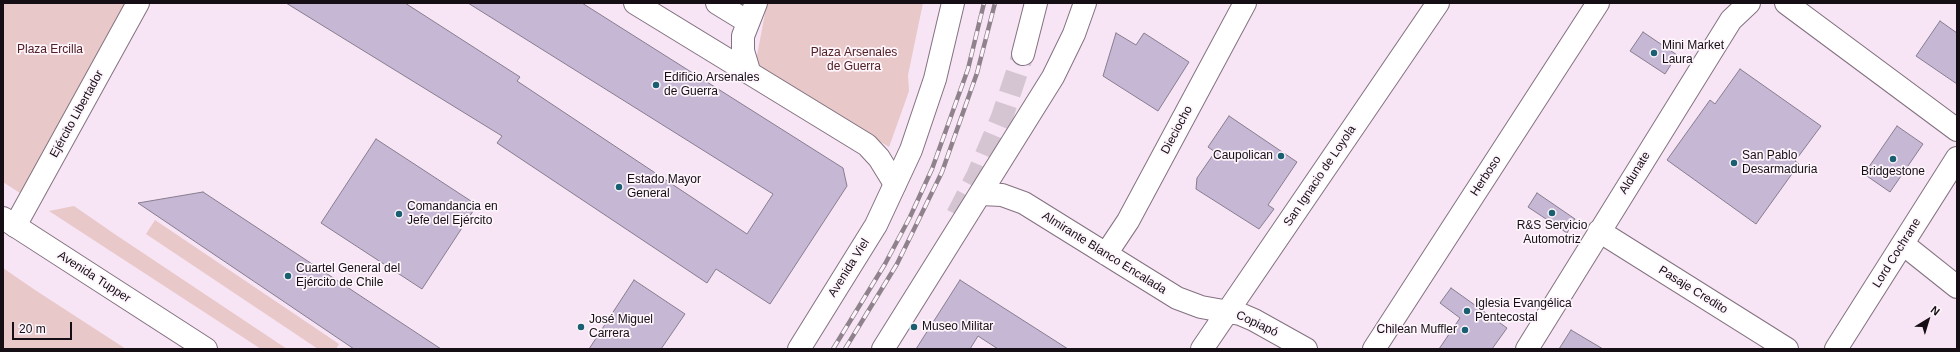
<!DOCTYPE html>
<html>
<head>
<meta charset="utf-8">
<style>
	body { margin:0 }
	#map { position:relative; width:1960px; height:352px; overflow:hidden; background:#f7e4f4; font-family:Arial,sans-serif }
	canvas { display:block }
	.frame { position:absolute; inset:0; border:4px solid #150e14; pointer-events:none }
	.north { position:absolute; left:1908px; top:300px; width:40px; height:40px; -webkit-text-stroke:3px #fdf5fb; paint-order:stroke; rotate:38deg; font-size:11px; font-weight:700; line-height:16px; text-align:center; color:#150e14 }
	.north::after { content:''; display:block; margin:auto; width:14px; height:18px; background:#150e14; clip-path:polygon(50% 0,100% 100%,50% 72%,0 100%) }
	.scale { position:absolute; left:12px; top:322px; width:60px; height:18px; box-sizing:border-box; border:2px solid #150e14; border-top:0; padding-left:5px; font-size:12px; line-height:14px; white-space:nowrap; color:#150e14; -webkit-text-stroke:3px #fdf5fb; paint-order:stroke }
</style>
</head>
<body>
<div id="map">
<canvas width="1960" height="352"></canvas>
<div class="frame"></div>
<div class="north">N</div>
<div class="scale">20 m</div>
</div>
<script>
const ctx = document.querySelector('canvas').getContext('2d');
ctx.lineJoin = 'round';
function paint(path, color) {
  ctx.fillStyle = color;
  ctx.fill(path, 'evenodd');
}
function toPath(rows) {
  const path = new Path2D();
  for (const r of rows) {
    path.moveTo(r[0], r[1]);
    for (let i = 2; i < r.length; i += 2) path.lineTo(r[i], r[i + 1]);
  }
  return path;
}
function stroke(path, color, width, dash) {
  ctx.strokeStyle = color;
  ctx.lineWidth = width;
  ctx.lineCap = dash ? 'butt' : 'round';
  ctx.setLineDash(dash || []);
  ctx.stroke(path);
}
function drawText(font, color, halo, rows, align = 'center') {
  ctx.font = font + ' Arial,sans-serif';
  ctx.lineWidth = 3.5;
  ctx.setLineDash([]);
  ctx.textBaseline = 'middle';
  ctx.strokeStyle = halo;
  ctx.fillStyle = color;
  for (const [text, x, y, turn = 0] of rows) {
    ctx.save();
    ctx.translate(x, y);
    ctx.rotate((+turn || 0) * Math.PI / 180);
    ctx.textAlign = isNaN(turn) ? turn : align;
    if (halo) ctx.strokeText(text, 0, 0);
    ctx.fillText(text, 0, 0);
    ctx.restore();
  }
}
paint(toPath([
	[3,3,128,3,23,195,3,182],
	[767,3,923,3,908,75,909,91,889,147,755,66],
	[74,206,116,235,287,349,261,349,49,211],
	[155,220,339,344,336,349,318,349,146,234],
	[3,268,35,290,126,349,3,349]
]), '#e8c8c8');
const building = toPath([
	[286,3,405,3,520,77,517,81,747,234,773,194,468,3,582,3,843,168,847,186,770,304,716,269,707,283,497,143,502,136,286,3],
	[1940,21,1957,33,1957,84,1916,56,1940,21],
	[1643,32,1677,55,1665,74,1630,51,1643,32],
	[1116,33,1136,45,1144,33,1189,62,1158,111,1103,76,1116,33],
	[1740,69,1821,126,1795,161,1799,164,1756,224,1667,160,1710,100,1715,104,1740,69],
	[1229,116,1297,162,1268,205,1274,209,1259,229,1196,189,1197,178,1215,152,1208,147,1229,116],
	[1897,126,1923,144,1890,192,1864,174,1897,126],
	[376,139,477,205,422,289,321,223,376,139],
	[203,192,441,349,354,349,138,203,203,192],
	[1537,193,1575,219,1567,233,1528,207,1537,193],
	[634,280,685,314,661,349,589,349,634,280],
	[960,280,1068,349,998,349,978,336,970,349,916,349,960,280],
	[1451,288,1507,328,1492,349,1439,349,1460,318,1440,303,1451,288],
	[1571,330,1603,349,1559,349,1571,330]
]);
paint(building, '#c6b7d4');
stroke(building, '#877d8f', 1);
stroke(toPath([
	[957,215,977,176,1002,117,1023,54]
]), '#d5c4d2', 22, [22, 11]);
const minor = toPath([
	[635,3,867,145,879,158,895,184],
	[717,3,748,22],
	[749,71,743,51,743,36,756,3],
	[15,226,138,3],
	[1599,231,1787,349],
	[1903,244,1957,287],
	[1374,349,1598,3],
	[1527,349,1731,20,1749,3]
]);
const tertiary = toPath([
	[981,194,1002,195,1024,203,1177,298,1201,307,1240,314,1254,320,1306,349],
	[1106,254,1128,221,1245,3],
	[1202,349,1438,3],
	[1836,349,1957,158]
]);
const secondary = toPath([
	[1786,3,1957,130]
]);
const primary = toPath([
	[3,218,206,349],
	[799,349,876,225,911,150,935,79,953,3],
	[883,349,1053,77,1074,34,1085,3]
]);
const motorway = toPath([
	[1023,54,1036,3]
]);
stroke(minor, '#837280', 24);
stroke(tertiary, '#837280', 24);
stroke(secondary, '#837280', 24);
stroke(primary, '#837280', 24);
stroke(motorway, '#837280', 24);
stroke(minor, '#fff', 22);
stroke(tertiary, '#fff', 22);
stroke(secondary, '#fff', 22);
stroke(primary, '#fff', 22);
stroke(motorway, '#fff', 22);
const rail = toPath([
	[833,349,885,264,910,217,932,169,968,69,984,3],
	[845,349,897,264,942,172,977,73,995,3]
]);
stroke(rail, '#90828d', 4.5);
stroke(rail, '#fdf5fb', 3, [9]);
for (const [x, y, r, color] of [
	[1654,53,4,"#1a5f71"],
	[656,85,4,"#1a5f71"],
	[1281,156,4,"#1a5f71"],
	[1893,159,4,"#1a5f71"],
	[1734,163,4,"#1a5f71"],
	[619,187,4,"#1a5f71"],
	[1552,213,4,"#1a5f71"],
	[399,214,4,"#1a5f71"],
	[288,276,4,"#1a5f71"],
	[1467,311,4,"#1a5f71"],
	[581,327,4,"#1a5f71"],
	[914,327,4,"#1a5f71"],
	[1465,330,4,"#1a5f71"]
]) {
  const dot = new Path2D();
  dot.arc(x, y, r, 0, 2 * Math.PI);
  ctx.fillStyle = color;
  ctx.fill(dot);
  stroke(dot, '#fdf5fb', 1.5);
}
drawText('12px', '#150e14', '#fdf5fb', [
	["Mini Market",1662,46],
	["Laura",1662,60],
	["Edificio Arsenales",664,78],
	["de Guerra",664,92],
	["Caupolican",1273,156,"right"],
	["San Pablo",1742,156],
	["Desarmaduria",1742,170],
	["Bridgestone",1893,172,"center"],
	["Estado Mayor",627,180],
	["General",627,194],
	["Comandancia en",407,207],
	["Jefe del Ejército",407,221],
	["R&S Servicio",1552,226,"center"],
	["Automotriz",1552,240,"center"],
	["Cuartel General del",296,269],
	["Ejército de Chile",296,283],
	["Iglesia Evangélica",1475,304],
	["Pentecostal",1475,318],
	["José Miguel",589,320],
	["Carrera",589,334],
	["Museo Militar",922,327],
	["Chilean Muffler",1457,330,"right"]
], 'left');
drawText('12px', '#512024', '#fdf5fb', [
	["Plaza Ercilla",50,50],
	["Plaza Arsenales",854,53],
	["de Guerra",854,67]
]);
drawText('12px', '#150e14', '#fdf5fb', [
	["Ejército Libertador",77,114,-61],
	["Dieciocho",1177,130,-62],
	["Aldunate",1635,173,-58],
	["San Ignacio de Loyola",1320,176,-56],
	["Herboso",1486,176,-57],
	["Almirante Blanco Encalada",1104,253,32],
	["Lord Cochrane",1897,253,-58],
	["Avenida Viel",849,268,-58],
	["Avenida Tupper",94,277,33],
	["Pasaje Credito",1693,290,32],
	["Copiapó",1257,324,25]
]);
</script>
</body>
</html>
